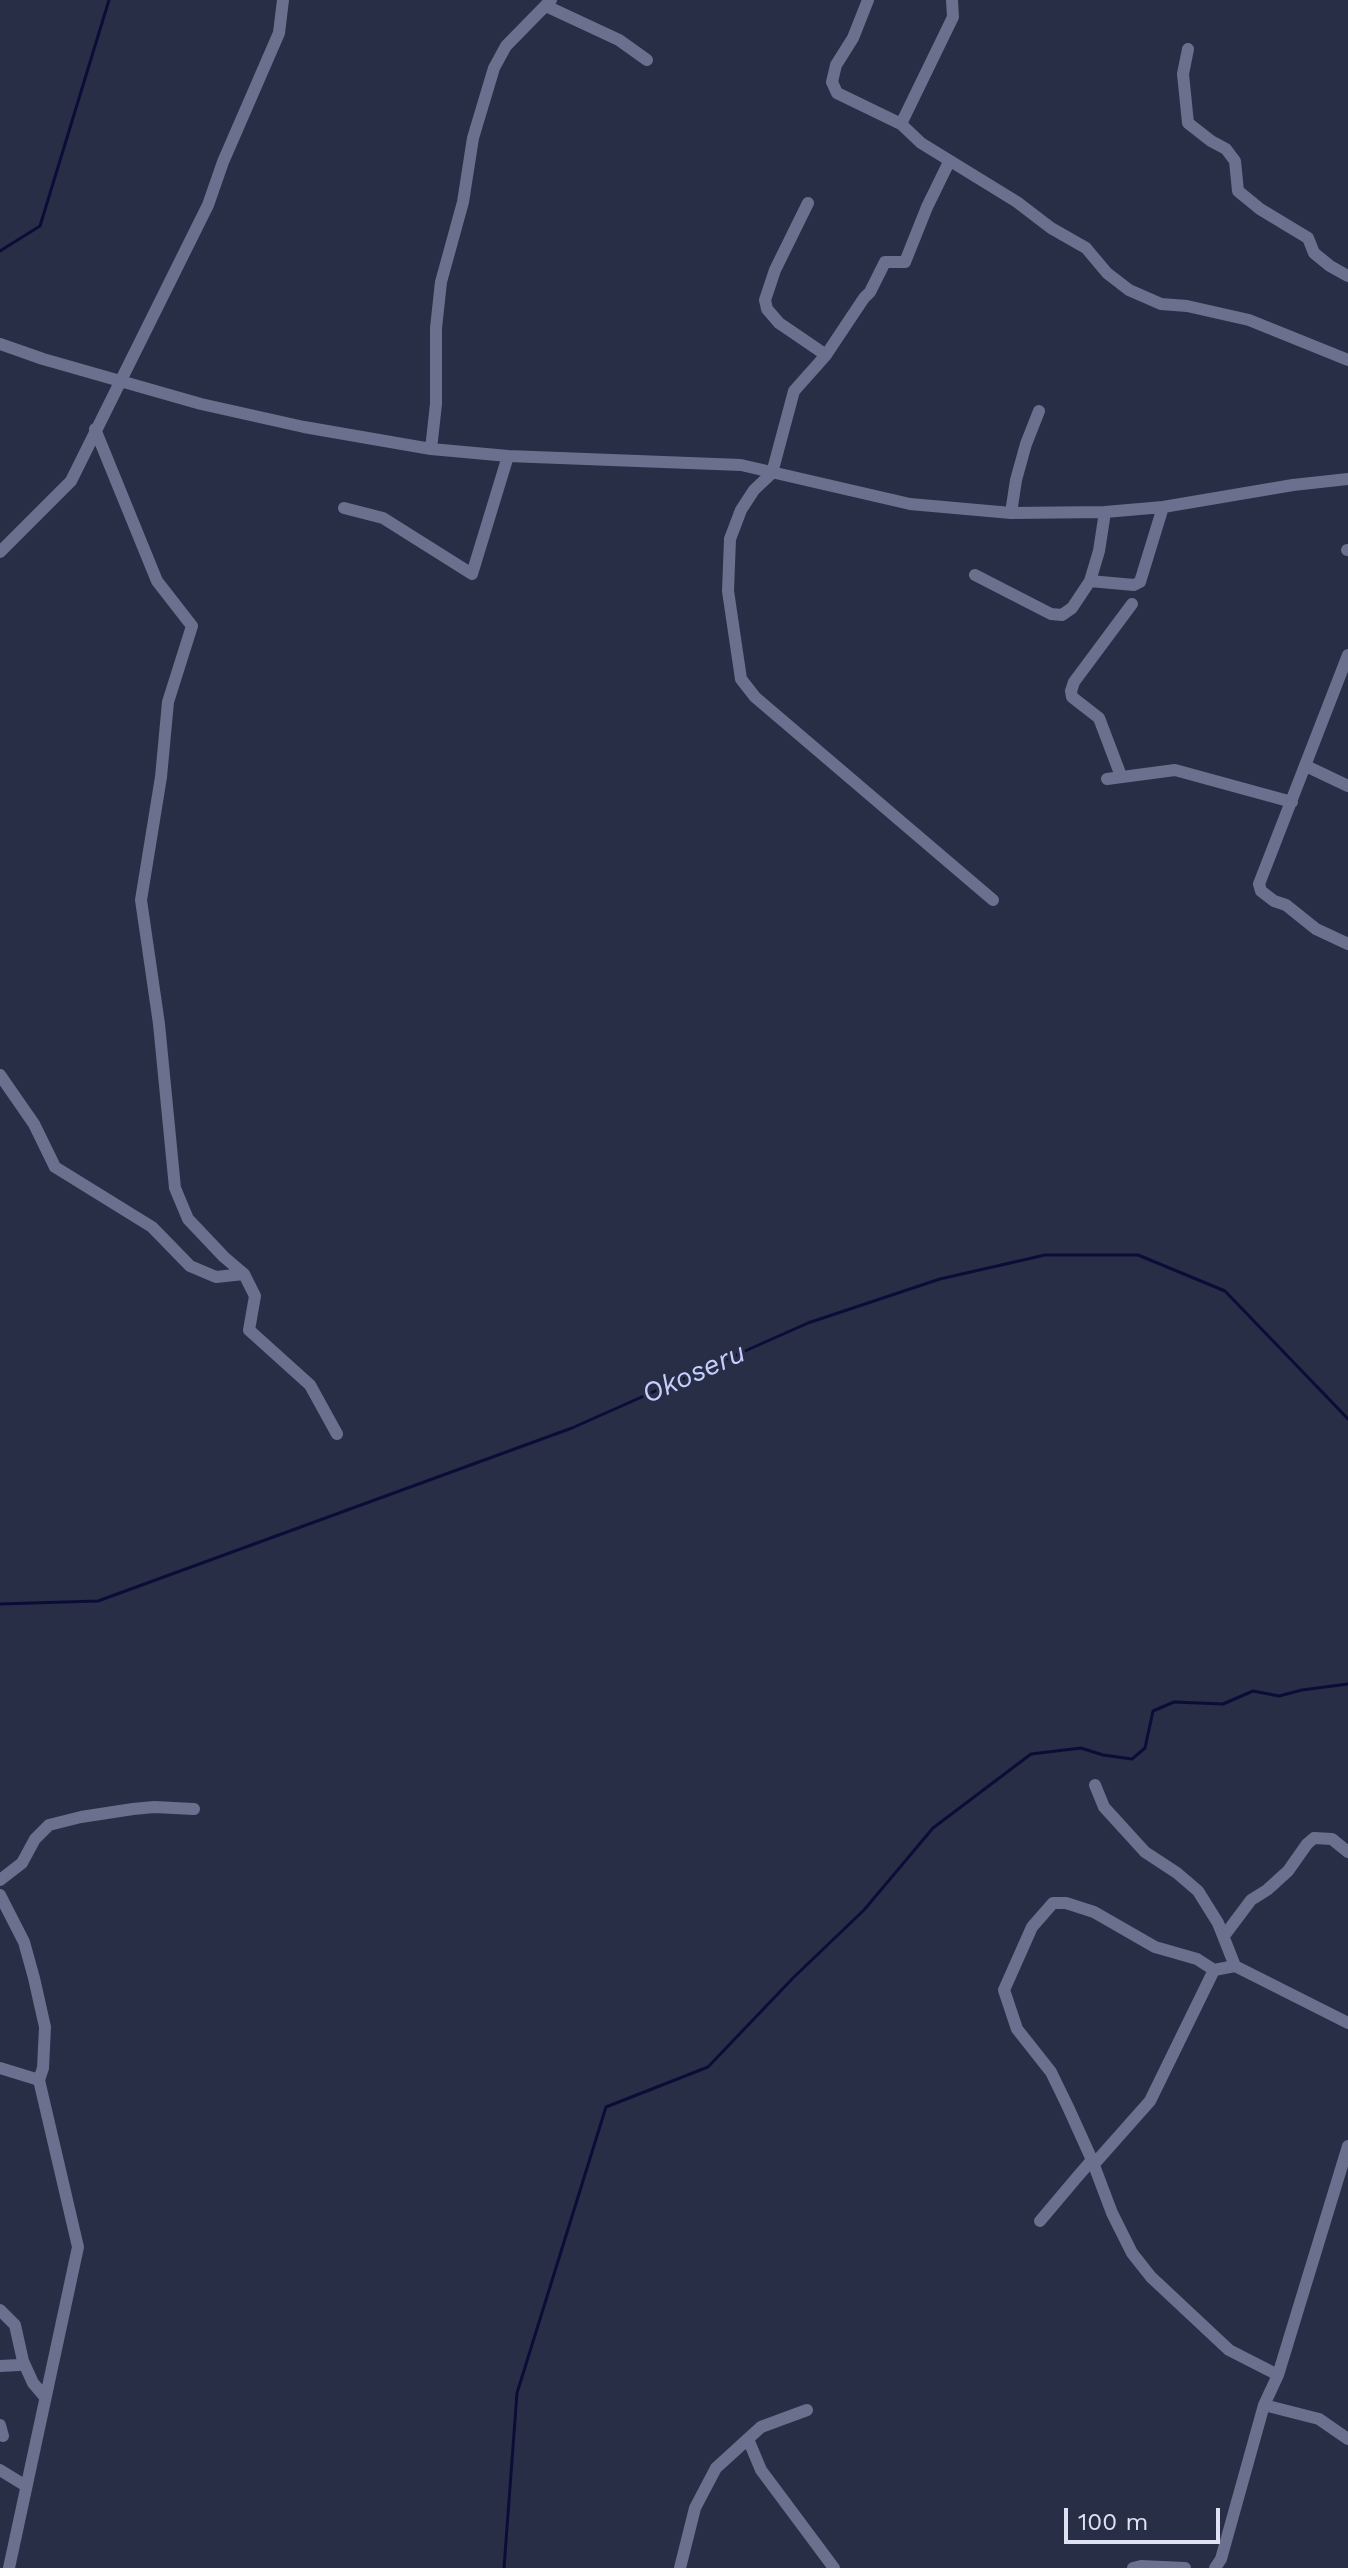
<!DOCTYPE html>
<html>
<head>
<meta charset="utf-8">
<style>
	body { margin:0 }
	#map { position:relative; width:1348px; height:2568px; overflow:hidden; background:#292e47; font-family:"Work Sans",sans-serif }
	canvas { display:block }
	.scale { position:absolute; left:1064px; top:2508px; width:156px; height:36px; box-sizing:border-box; border:4px solid #dee2f3; border-top:0; padding-left:10px; font-size:24px; line-height:28px; white-space:nowrap; color:#dee2f3; -webkit-text-stroke:6px #292e47; paint-order:stroke }
</style>
</head>
<body>
<div id="map">
<canvas width="1348" height="2568"></canvas>
<div class="scale">100 m</div>
</div>
<script>
const ctx = document.querySelector('canvas').getContext('2d');
ctx.lineJoin = 'round';
function toPath(rows) {
  const path = new Path2D();
  for (const r of rows) {
    path.moveTo(r[0], r[1]);
    for (let i = 2; i < r.length; i += 2) path.lineTo(r[i], r[i + 1]);
  }
  return path;
}
function stroke(path, color, width, dash) {
  ctx.strokeStyle = color;
  ctx.lineWidth = width;
  ctx.lineCap = dash ? 'butt' : 'round';
  ctx.setLineDash(dash || []);
  ctx.stroke(path);
}
function drawText(font, color, halo, rows, align = 'center') {
  ctx.font = font + ' "Work Sans",sans-serif';
  ctx.lineWidth = 6;
  ctx.setLineDash([]);
  ctx.textBaseline = 'middle';
  ctx.strokeStyle = halo;
  ctx.fillStyle = color;
  for (const [text, x, y, turn = 0] of rows) {
    ctx.save();
    ctx.translate(x, y);
    ctx.rotate((+turn || 0) * Math.PI / 180);
    ctx.textAlign = isNaN(turn) ? turn : align;
    if (halo) ctx.strokeText(text, 0, 0);
    ctx.fillText(text, 0, 0);
    ctx.restore();
  }
}
stroke(toPath([
	[0,251,40,226,109,0],
	[0,1604,98,1601,572,1428,808,1323,940,1279,1045,1255,1138,1255,1225,1291,1348,1419],
	[504,2568,517,2393,606,2107,708,2067,793,1978,864,1910,933,1828,1031,1754,1081,1748,1103,1755,1132,1759,1145,1748,1153,1711,1174,1702,1223,1704,1253,1691,1279,1696,1302,1690,1348,1684]
]), '#0c0d37', 3);
stroke(toPath([
	[868,0,853,38,836,65,832,82,837,93,901,124,921,143,1017,202,1051,228,1086,248,1107,273,1129,290,1161,304,1187,306,1249,320,1348,360],
	[546,6,619,40,647,60],
	[1188,49,1183,74,1188,123,1211,141,1226,149,1235,161,1238,191,1260,209,1308,238,1314,253,1330,266,1348,276],
	[901,124,953,17,952,0],
	[949,162,927,207,905,262,885,262,870,292,864,298,826,355,794,391,772,473,754,490,741,510,730,539,728,591,741,679,755,697,993,900],
	[808,203,775,270,765,300,767,309,779,323,826,355],
	[0,344,43,359,201,404,304,427,431,449,508,456,741,465,910,504,1011,513,1105,512,1163,507,1293,485,1348,479],
	[95,429,157,581,192,626,168,702,161,777,141,900,159,1024,175,1188,188,1219,224,1257,244,1274,255,1296,249,1330,310,1385,337,1434],
	[431,449,436,404,436,328,441,282,463,202,473,138,494,68,506,46,551,0],
	[344,508,383,518,472,574,508,456],
	[1011,513,1016,480,1026,444,1039,411],
	[1347,550,1348,550],
	[0,552,71,481,208,205,223,162,279,33,283,0],
	[975,575,1051,614,1062,615,1072,608,1090,581,1099,551,1105,512],
	[1090,581,1134,585,1140,582,1163,507],
	[1348,655,1259,884,1261,891,1274,901,1286,905,1316,929,1348,944],
	[1306,766,1348,786],
	[1121,776,1099,718,1072,697,1071,691,1074,682,1132,604],
	[1107,779,1175,770,1292,802],
	[0,1075,34,1124,55,1167,152,1227,190,1266,216,1277,244,1274],
	[1095,1785,1104,1807,1145,1852,1177,1873,1198,1891,1218,1923,1235,1966],
	[0,1880,22,1863,35,1839,49,1825,81,1817,133,1809,154,1807,194,1809],
	[0,1895,24,1942,34,1978,45,2027,43,2068,39,2080,78,2247,9,2568],
	[1224,1936,1251,1900,1267,1890,1288,1871,1307,1844,1314,1838,1332,1839,1348,1852],
	[0,2068,39,2080],
	[1040,2221,1078,2176,1092,2160,1095,2163,1150,2101,1214,1970],
	[0,2310,15,2325,23,2361,33,2383,45,2397],
	[0,2366,19,2365,23,2361],
	[1278,2375,1229,2350,1151,2277,1132,2253,1112,2213,1092,2160,1068,2107,1051,2072,1017,2029,1004,1990,1032,1927,1053,1903,1066,1903,1094,1912,1155,1947,1197,1959,1214,1970,1235,1966,1348,2023],
	[1264,2405,1319,2419,1348,2439],
	[0,2425,3,2436],
	[748,2439,761,2470,834,2568],
	[0,2470,26,2486],
	[680,2568,695,2508,716,2468,761,2427,807,2410],
	[1133,2568,1141,2566,1185,2568],
	[1215,2568,1221,2559,1264,2405,1278,2375,1348,2146]
]), '#6a708d', 12);
drawText('italic 28px', '#c5cffe', '#292e47', [
	["Okoseru",694,1374,-24]
]);
</script>
</body>
</html>
